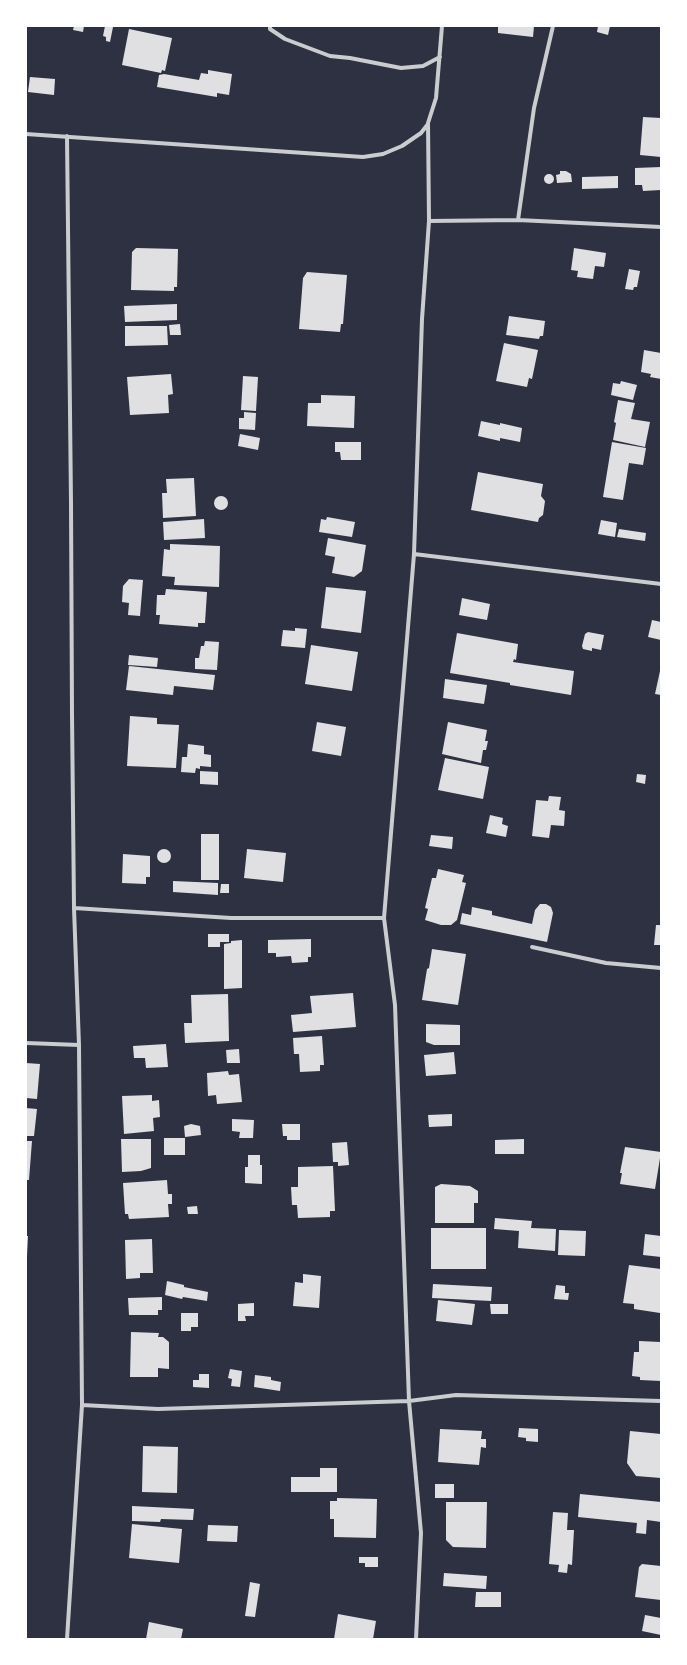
<!DOCTYPE html>
<html>
<head>
<meta charset="utf-8">
<style>
	body { margin:0 }
	#map { position:relative; width:687px; height:1665px; overflow:hidden; background:#2d3142; font-family:Montserrat,sans-serif }
	canvas { display:block }
	.frame { position:absolute; inset:0; border:27px solid #fff; pointer-events:none }
</style>
</head>
<body>
<div id="map">
<canvas width="687" height="1665"></canvas>
<div class="frame"></div>
</div>
<script>
const ctx = document.querySelector('canvas').getContext('2d');
ctx.lineJoin = 'round';
function paint(path, color) {
  ctx.fillStyle = color;
  ctx.fill(path, 'evenodd');
}
function toPath(rows) {
  const path = new Path2D();
  for (const r of rows) {
    if (r.length === 3) {
      path.moveTo(r[0] + r[2], r[1]);
      path.arc(r[0], r[1], r[2], 0, 2 * Math.PI);
      continue;
    }
    path.moveTo(r[0], r[1]);
    for (let i = 2; i < r.length; i += 2) path.lineTo(r[i], r[i + 1]);
  }
  return path;
}
function stroke(path, color, width, dash) {
  ctx.strokeStyle = color;
  ctx.lineWidth = width;
  ctx.lineCap = dash ? 'butt' : 'round';
  ctx.setLineDash(dash || []);
  ctx.stroke(path);
}
paint(toPath([
	[74,26,84,26,83,32,73,30],
	[105,26,113,27,110,42,106,41,106,37,103,36],
	[498,26,534,26,533,37,498,33],
	[598,26,610,26,608,35,597,32],
	[129,29,172,38,165,71,162,70,161,73,122,65],
	[208,70,232,74,229,95,217,93,217,97,157,87,159,75,164,74,199,80,201,73,208,74],
	[30,77,55,79,54,95,28,92],
	[643,117,661,118,661,157,640,155],
	[661,167,661,190,643,191,642,185,635,185,635,168],
	[560,171,566,171,571,174,572,182,557,183,556,175,560,174],
	[549,179,5],
	[618,176,618,188,582,189,582,177],
	[136,248,178,249,177,287,174,287,174,291,131,290,132,252],
	[574,248,606,253,604,267,595,266,593,279,577,277,578,271,571,270],
	[629,269,640,271,637,287,634,287,633,290,625,289],
	[307,272,347,275,343,324,341,324,340,332,299,329,303,278],
	[177,304,177,320,125,322,124,306],
	[509,316,545,321,543,336,540,336,539,339,506,335],
	[180,324,181,335,170,335,169,325],
	[125,326,167,326,168,345,125,346],
	[504,343,538,350,532,379,529,378,527,387,496,381],
	[644,350,661,353,661,379,650,377,651,374,641,372],
	[171,374,173,394,168,395,169,413,130,415,127,377],
	[243,376,258,377,256,411,241,410],
	[621,381,637,385,633,400,611,395,613,383,620,384],
	[321,395,355,396,354,428,307,426,308,403,321,403],
	[618,400,635,403,631,419,650,422,645,447,613,440,616,423,614,422],
	[244,412,256,413,255,430,239,429,239,418,244,418],
	[481,421,500,425,500,423,522,428,520,442,500,438,500,441,478,436],
	[240,434,260,438,258,450,238,446],
	[335,442,361,442,361,460,341,460,340,452,335,452],
	[612,442,646,448,643,465,629,463,623,500,603,497],
	[478,472,543,484,541,496,545,501,543,515,539,518,538,522,471,510],
	[194,478,196,516,163,518,162,493,167,493,166,479],
	[221,503,7],
	[327,517,355,522,352,537,319,532,321,519,326,520],
	[204,519,205,538,164,540,163,522],
	[601,520,617,523,615,537,598,534],
	[619,529,646,533,645,541,617,537],
	[328,538,366,545,362,571,354,577,332,573,335,557,325,555],
	[170,544,220,546,219,587,174,585,175,577,162,576,164,549,170,550],
	[129,579,143,580,140,616,128,615,129,603,122,602,123,586],
	[326,587,366,591,361,633,321,628],
	[166,589,207,592,205,623,198,623,198,627,159,624,160,615,156,615,157,595,165,595],
	[462,598,490,604,487,620,459,615],
	[652,620,661,622,661,640,648,637],
	[295,628,307,629,305,648,281,646,283,630,295,631],
	[588,632,604,635,601,650,592,648,592,651,583,649,582,646,585,634],
	[457,633,518,644,516,660,514,659,513,662,574,671,571,695,510,685,510,683,450,673],
	[205,641,219,642,217,670,195,669,195,658,199,658,201,646,204,646],
	[311,645,358,652,352,691,305,684],
	[129,655,158,658,157,667,128,665],
	[129,666,215,675,213,690,174,686,173,695,126,690],
	[660,671,661,671,661,695,655,694],
	[445,679,487,685,484,704,443,698],
	[130,716,157,718,157,724,179,725,176,768,127,766],
	[317,722,346,727,341,756,312,751],
	[448,722,487,730,485,741,488,741,486,750,483,750,481,763,442,754],
	[188,744,204,746,204,754,211,755,211,767,200,766,200,769,196,768,195,773,181,772,182,757,187,757],
	[445,758,489,767,483,799,438,790],
	[200,771,218,772,218,785,200,784],
	[637,774,646,775,645,784,636,782],
	[549,796,561,797,559,810,565,811,564,826,551,825,549,838,532,836,536,800,548,801],
	[490,815,503,818,502,824,508,826,506,837,486,833],
	[201,834,219,834,219,880,201,880],
	[431,835,453,837,452,849,429,846],
	[164,856,7],
	[247,849,286,853,283,882,244,878],
	[123,854,150,856,150,877,146,877,146,884,122,883],
	[438,869,464,875,462,882,466,883,457,920,451,925,441,925,425,920,428,909,425,908,432,878,436,878],
	[173,881,218,883,218,895,173,892],
	[221,884,229,884,229,893,220,893],
	[540,904,546,904,551,907,553,913,547,942,460,924,462,913,471,915,472,907,492,911,492,915,532,924,535,910],
	[656,925,661,925,661,945,654,945],
	[208,934,229,934,229,942,220,942,220,947,208,947],
	[311,939,311,957,308,957,308,962,292,963,291,956,276,957,276,953,268,953,268,940],
	[242,940,242,988,224,989,224,944,231,943,231,941],
	[432,949,466,954,458,1005,422,1000,427,969,429,968],
	[353,993,356,1027,293,1032,291,1015,312,1013,310,996],
	[228,994,229,1041,185,1043,184,1023,192,1023,191,995],
	[426,1024,460,1025,460,1045,434,1045,426,1042],
	[322,1036,324,1065,320,1065,320,1071,300,1072,299,1054,294,1054,293,1038],
	[166,1044,168,1067,146,1068,145,1058,134,1058,133,1046],
	[239,1049,240,1063,227,1063,226,1050],
	[454,1052,456,1074,426,1076,424,1055],
	[26,1063,40,1064,37,1099,26,1098],
	[228,1071,229,1075,239,1074,242,1102,217,1104,216,1095,208,1096,207,1073],
	[152,1095,152,1101,159,1100,160,1117,153,1118,154,1131,124,1134,122,1096],
	[26,1108,37,1109,34,1136,26,1136],
	[452,1114,452,1126,429,1127,428,1115],
	[232,1119,254,1120,253,1138,239,1138,240,1132,232,1131],
	[191,1124,200,1126,201,1135,185,1137,184,1126],
	[282,1124,300,1124,300,1140,287,1140,287,1136,283,1136],
	[164,1138,185,1138,185,1155,164,1155],
	[121,1139,151,1139,151,1168,141,1171,122,1172],
	[524,1139,524,1154,495,1154,495,1140],
	[26,1141,32,1141,29,1180,26,1180],
	[347,1142,349,1165,338,1166,338,1162,333,1162,332,1143],
	[625,1147,661,1152,655,1189,620,1184,622,1173,620,1173],
	[248,1155,260,1155,260,1165,262,1165,262,1184,245,1183,245,1167,248,1167],
	[333,1166,335,1211,330,1211,330,1217,298,1218,297,1205,292,1205,291,1187,298,1187,298,1167],
	[167,1180,168,1194,172,1194,172,1204,168,1204,169,1217,129,1219,128,1214,125,1214,123,1183],
	[441,1184,470,1186,478,1191,478,1203,474,1203,474,1223,435,1223,435,1187],
	[197,1206,198,1214,188,1214,187,1207],
	[495,1218,532,1221,531,1228,556,1229,555,1251,518,1248,519,1231,494,1229],
	[431,1228,486,1228,486,1269,431,1269],
	[559,1230,586,1231,585,1256,558,1255],
	[645,1234,661,1236,661,1257,643,1255],
	[26,1236,28,1236,27,1256,26,1256],
	[152,1239,153,1273,140,1273,140,1278,126,1279,125,1240],
	[629,1265,661,1269,660,1313,634,1309,634,1304,623,1303],
	[303,1274,321,1276,319,1308,293,1306,295,1282,303,1283],
	[167,1281,184,1285,184,1287,208,1292,207,1301,183,1297,182,1299,165,1295],
	[433,1284,492,1287,491,1301,432,1298],
	[556,1285,565,1286,565,1293,569,1293,568,1300,554,1299],
	[162,1297,162,1310,158,1310,158,1315,129,1315,128,1298],
	[438,1300,475,1304,472,1325,436,1321],
	[254,1303,254,1316,245,1316,246,1321,238,1321,238,1304],
	[490,1304,508,1304,508,1314,491,1314],
	[181,1313,198,1313,198,1327,191,1327,191,1331,181,1331],
	[131,1332,159,1333,158,1337,163,1337,169,1342,169,1369,158,1368,158,1377,130,1377],
	[639,1341,661,1342,661,1381,640,1380,640,1377,632,1376,634,1352,639,1352],
	[230,1369,242,1371,240,1387,231,1386,232,1379,228,1378],
	[199,1374,209,1374,209,1388,193,1387,193,1380,199,1380],
	[255,1375,271,1377,271,1380,281,1382,280,1391,254,1387],
	[519,1428,538,1429,538,1442,526,1441,526,1438,518,1437],
	[440,1429,482,1431,481,1439,486,1439,486,1448,481,1447,479,1465,438,1462],
	[630,1431,661,1434,661,1478,636,1476,627,1463],
	[143,1446,178,1447,177,1493,142,1492],
	[320,1468,337,1468,337,1492,291,1492,291,1477,320,1477],
	[435,1484,454,1484,454,1498,435,1498],
	[580,1494,661,1502,661,1522,647,1520,646,1534,636,1533,637,1523,578,1517],
	[337,1498,377,1499,376,1538,334,1537,334,1519,330,1519,330,1501,337,1501],
	[446,1502,487,1502,486,1548,453,1547,446,1540],
	[132,1506,194,1509,193,1520,161,1519,160,1522,132,1521],
	[553,1512,568,1513,567,1530,574,1530,572,1565,568,1564,567,1573,558,1572,559,1565,549,1564],
	[132,1524,182,1529,179,1563,129,1558],
	[208,1525,238,1526,237,1542,207,1541],
	[359,1557,378,1557,378,1567,365,1567,365,1563,359,1563],
	[642,1564,661,1566,661,1600,635,1597,639,1567],
	[444,1573,487,1576,486,1589,443,1586],
	[250,1582,260,1584,255,1617,245,1616],
	[476,1592,501,1592,501,1607,475,1607],
	[338,1614,376,1621,373,1639,334,1639],
	[645,1615,661,1618,661,1635,642,1631],
	[149,1622,183,1629,181,1639,146,1639]
]), '#e0e0e3');
stroke(toPath([
	[270,26,270,29,285,39,330,56,350,58,401,68,423,66,440,57],
	[26,134,363,157,383,154,402,146,421,133,428,124],
	[518,220,534,108,553,26],
	[429,221,518,220,661,227],
	[414,554,661,584],
	[74,908,231,918,384,918],
	[532,947,606,963,661,968],
	[26,1043,79,1045],
	[82,1405,158,1409,409,1401,456,1395,661,1401],
	[67,1639,82,1405,79,1045,74,908,72,714,71,503,67,136],
	[416,1639,421,1533,409,1401,395,1005,384,918,414,554,422,319,429,221,428,123,436,98,442,26]
]), '#caccd0', 4);
</script>
</body>
</html>
